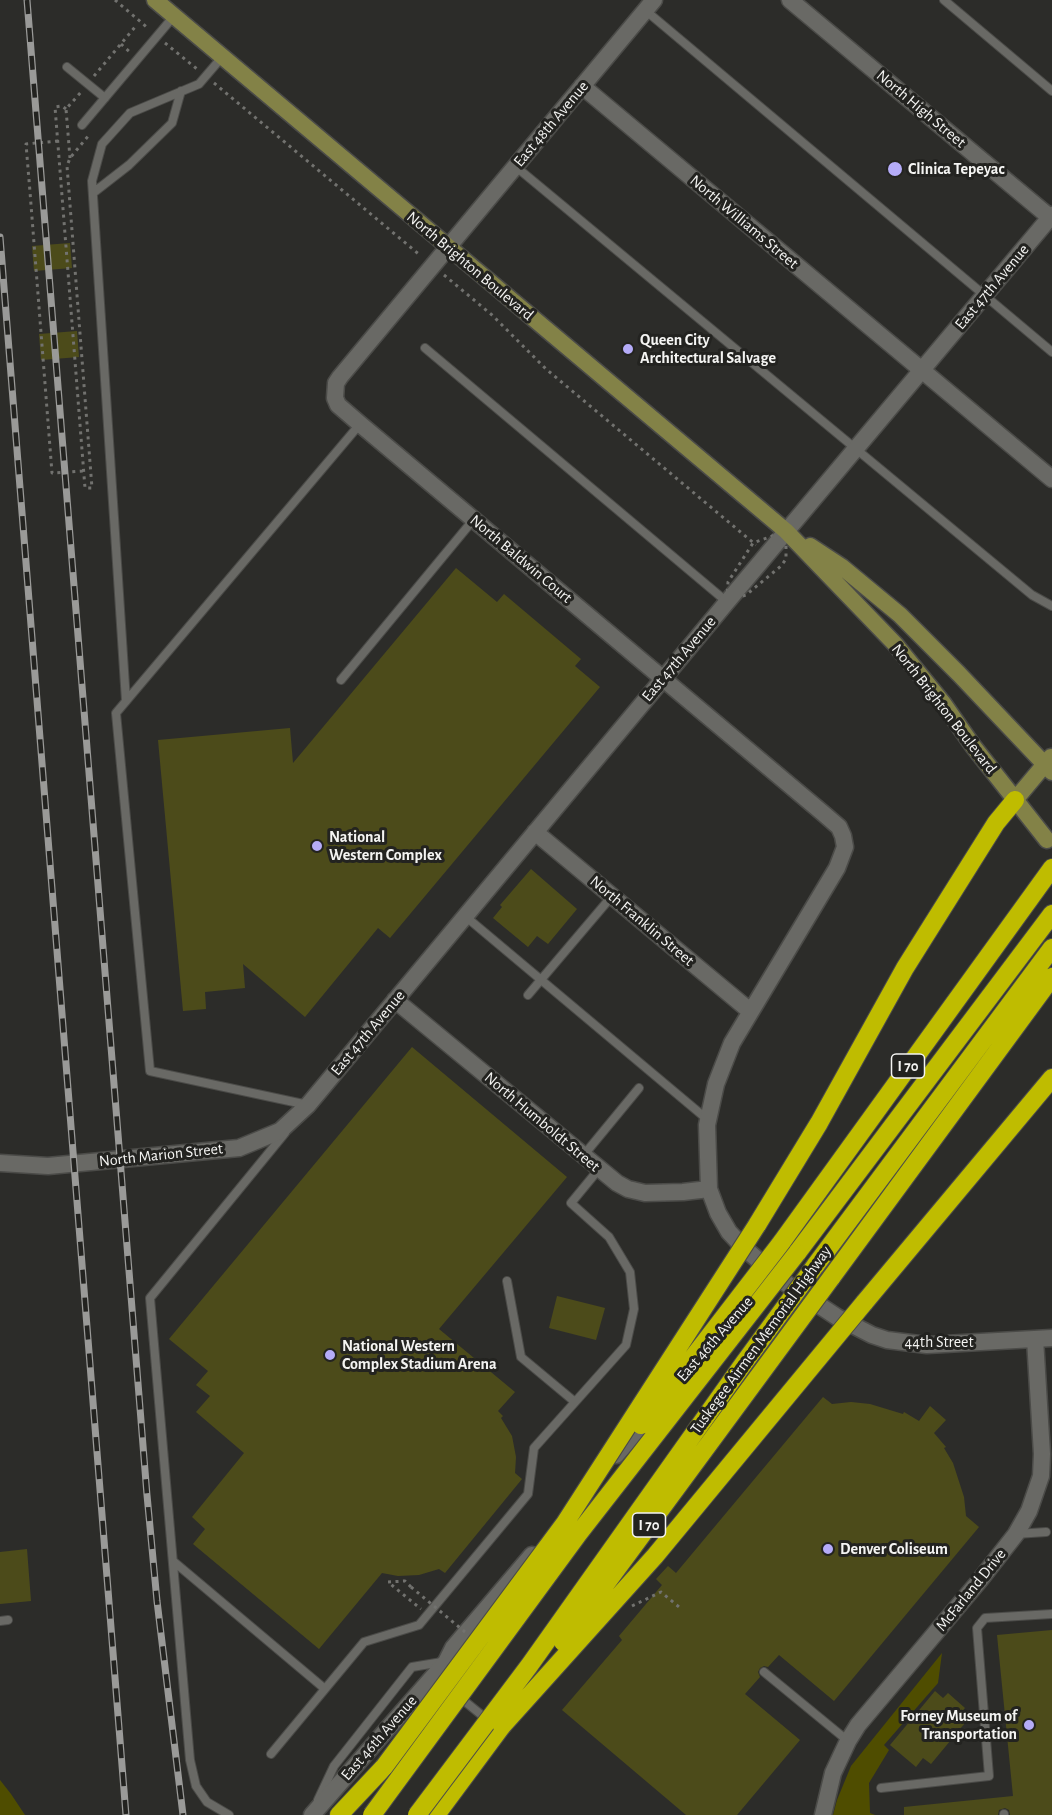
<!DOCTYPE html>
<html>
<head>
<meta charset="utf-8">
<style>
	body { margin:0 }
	canvas { display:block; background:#2c2c29 }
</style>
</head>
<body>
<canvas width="1052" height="1815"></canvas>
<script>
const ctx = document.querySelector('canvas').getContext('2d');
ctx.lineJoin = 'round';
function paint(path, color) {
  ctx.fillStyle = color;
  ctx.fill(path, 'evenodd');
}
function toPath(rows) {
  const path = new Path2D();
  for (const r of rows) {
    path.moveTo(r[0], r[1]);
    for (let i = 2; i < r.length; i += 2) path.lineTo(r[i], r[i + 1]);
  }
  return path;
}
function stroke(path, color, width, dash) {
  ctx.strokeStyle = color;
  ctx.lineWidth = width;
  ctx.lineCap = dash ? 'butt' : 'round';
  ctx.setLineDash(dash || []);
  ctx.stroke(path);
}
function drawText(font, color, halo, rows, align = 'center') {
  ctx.font = font + ' "Alegreya Sans",sans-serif';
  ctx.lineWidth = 6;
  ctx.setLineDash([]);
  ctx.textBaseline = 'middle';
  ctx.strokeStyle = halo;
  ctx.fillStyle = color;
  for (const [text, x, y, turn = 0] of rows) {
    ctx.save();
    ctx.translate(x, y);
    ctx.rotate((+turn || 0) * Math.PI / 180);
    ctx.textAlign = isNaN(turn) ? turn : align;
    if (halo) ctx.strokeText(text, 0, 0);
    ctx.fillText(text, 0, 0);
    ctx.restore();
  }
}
paint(toPath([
	[942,1653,938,1683,884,1745,889,1750,869,1783,870,1813,875,1815,833,1815,837,1800,851,1766],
	[0,1780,11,1794,25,1815,0,1815]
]), '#4f4d00');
paint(toPath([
	[70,243,72,268,34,271,32,246],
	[77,331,79,357,41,360,39,334],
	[456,568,497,602,504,594,581,659,575,666,600,687,390,938,378,928,305,1017,243,964,245,988,205,992,206,1009,183,1011,158,740,290,728,293,763],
	[531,869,577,909,548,944,537,936,528,947,493,918,502,907,500,905],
	[412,1047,567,1177,439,1329,515,1392,498,1411,503,1416,501,1418,512,1436,516,1457,515,1473,522,1479,445,1573,439,1569,419,1575,398,1576,382,1573,319,1649,193,1544,205,1529,192,1517,244,1453,196,1412,210,1396,196,1385,208,1371,169,1339],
	[557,1296,605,1308,596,1340,549,1328],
	[823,1397,832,1404,851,1402,870,1404,903,1414,904,1412,919,1421,930,1406,946,1420,934,1433,946,1447,944,1448,953,1463,964,1497,966,1516,979,1527,834,1701,779,1655,768,1667,764,1666,760,1668,758,1672,760,1677,745,1694,800,1740,737,1815,686,1815,562,1710,622,1640,619,1636,662,1585,656,1579,668,1566,676,1573],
	[27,1549,31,1601,0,1604,0,1552],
	[1052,1630,1052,1815,1010,1815,1009,1810,1005,1808,999,1810,998,1815,904,1815,904,1807,1013,1796,997,1635],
	[935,1691,943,1698,948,1693,965,1708,957,1717,965,1723,931,1764,923,1758,916,1767,890,1745]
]), '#4c4b1a');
const service = toPath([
	[944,0,1052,91],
	[645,10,1052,352],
	[67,67,105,98],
	[82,125,174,16],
	[515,166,1032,595,1052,606],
	[93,193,129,165,172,123,181,91],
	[425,348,727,602],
	[341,680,474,519],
	[126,701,92,181,102,144,130,113,199,84,223,56],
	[465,916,708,1120],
	[528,995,612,896],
	[308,1105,150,1071,116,713,360,424],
	[583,1156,639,1088],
	[507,1281,521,1357,575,1402],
	[1016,1534,1046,1532],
	[173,1561,325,1689],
	[0,1621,8,1620],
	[764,1672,848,1741],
	[457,1695,484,1717],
	[271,1754,364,1642,419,1625,528,1494,534,1448,626,1345,634,1309,630,1272,609,1237,571,1203,599,1169],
	[881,1788,989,1776,977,1628,985,1618,1052,1614],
	[318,1800,334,1766,412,1667,442,1662],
	[1004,1814,1004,1815],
	[229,1815,207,1802,196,1786,190,1760,150,1298,285,1133]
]);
const minor = toPath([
	[654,0,340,377,336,383,335,398,338,405,360,424,824,814,839,827,843,836,845,847,837,868,732,1043,716,1084,707,1125,709,1189,718,1213,729,1232,743,1247,773,1273],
	[790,0,1052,219],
	[582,86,1052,479],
	[535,832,750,1011],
	[395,1000,617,1183,628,1189,645,1193,683,1192,709,1189],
	[0,1163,48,1166,239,1148,280,1131,308,1105,727,602,1052,215]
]);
const tertiary = toPath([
	[778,1278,837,1317,872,1335,887,1340,927,1345,1052,1338],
	[616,1455,650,1416],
	[312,1815,446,1662,453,1648,532,1555],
	[823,1815,833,1773,848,1741,858,1725,980,1580,1016,1534,1029,1511,1041,1476,1042,1454,1035,1339]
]);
const secondary = toPath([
	[155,0,786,531,895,644,943,703,973,746,1047,840],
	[810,546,842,567,900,615,959,674,1052,772],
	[1015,800,1051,757]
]);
const motorway = toPath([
	[757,1225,819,1123,905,968,996,823,1015,800],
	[781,1243,1052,868],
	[797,1253,1052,914],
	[815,1266,1052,948],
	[831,1278,1052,977],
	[864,1303,1052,1078],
	[339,1815,384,1767],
	[436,1815,502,1726]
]);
stroke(service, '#4b4b48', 10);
stroke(minor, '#4b4b48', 19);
stroke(tertiary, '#4b4b48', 19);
stroke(secondary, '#4b4b48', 19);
stroke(motorway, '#4b4b48', 20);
stroke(toPath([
	[115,0,149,29],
	[165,43,197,69],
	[121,44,131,53],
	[94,76,135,27],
	[214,83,421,256],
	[66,109,62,106,55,107,85,488,92,488,67,166,70,158,89,135],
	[58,141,26,144,30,192,52,473,84,471],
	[70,158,66,109,82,91],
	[444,275,492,315,546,369,756,545],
	[786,531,786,559,781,566,746,595,727,602,728,582,753,543,786,531],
	[411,1587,405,1581,388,1582,421,1609]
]), '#72726f', 3, [3, 4.5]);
stroke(service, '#696965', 8);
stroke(minor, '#696965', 16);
stroke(tertiary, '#696965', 16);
stroke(secondary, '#838247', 16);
stroke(motorway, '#bfbc00', 18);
const rail = toPath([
	[27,0,147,1495,157,1601,183,1815],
	[0,237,126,1815]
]);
stroke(rail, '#9a9a98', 7);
stroke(rail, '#232320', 4.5, [14]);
const motorwayBridge = toPath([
	[641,1425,781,1243],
	[563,1642,831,1278],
	[502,1726,655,1556,864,1303],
	[384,1767,565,1523,757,1225],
	[372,1815,579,1533,797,1253],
	[417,1815,529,1666,744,1363,815,1266]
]);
stroke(motorwayBridge, '#4b4b48', 20, []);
stroke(toPath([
	[411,1587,465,1632],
	[632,1606,661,1592,679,1607]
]), '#72726f', 3, [3, 4.5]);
stroke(motorwayBridge, '#bfbc00', 18);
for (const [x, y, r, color] of [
	[895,169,8,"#b5acf8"],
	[628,349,6,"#b5acf8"],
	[317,846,6,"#b5acf8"],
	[330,1355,6,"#b5acf8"],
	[828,1549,6,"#b5acf8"],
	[1029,1725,6,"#b5acf8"]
]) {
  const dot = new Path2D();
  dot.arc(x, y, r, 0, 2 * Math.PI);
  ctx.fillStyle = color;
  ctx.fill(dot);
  stroke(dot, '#232320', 2);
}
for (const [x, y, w] of [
	[908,1066,33],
	[649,1525,33]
]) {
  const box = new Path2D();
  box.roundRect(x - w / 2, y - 12, w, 24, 4.5);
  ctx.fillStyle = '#232320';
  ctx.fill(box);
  stroke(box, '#f4f4f2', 1.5);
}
drawText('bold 15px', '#f4f4f2', null, [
	["I 70",908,1066],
	["I 70",649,1525]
]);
drawText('16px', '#f4f4f2', '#232320', [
	["North High Street",921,109,40],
	["East 48th Avenue",551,124,-50],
	["North Williams Street",744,222,40],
	["North Brighton Boulevard",470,266,40],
	["East 47th Avenue",992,287,-50],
	["North Baldwin Court",521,559,40],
	["East 47th Avenue",679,659,-50],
	["North Brighton Boulevard",944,709,52],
	["North Franklin Street",642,921,40],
	["East 47th Avenue",368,1033,-50],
	["North Humboldt Street",542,1122,40],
	["North Marion Street",161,1155,-6],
	["East 46th Avenue",715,1339,-49],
	["Tuskegee Airmen Memorial Highway",761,1340,-54],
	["44th Street",939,1342],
	["McFarland Drive",971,1590,-51],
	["East 46th Avenue",379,1738,-49]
]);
drawText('bold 16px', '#f4f4f2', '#232320', [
	["Clinica Tepeyac",908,169],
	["Queen City",640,340],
	["Architectural Salvage",640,358],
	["National",329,837],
	["Western Complex",329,855],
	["National Western",342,1346],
	["Complex Stadium Arena",342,1364],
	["Denver Coliseum",840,1549],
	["Forney Museum of",1017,1716,"right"],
	["Transportation",1017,1734,"right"]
], 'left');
</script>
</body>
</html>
